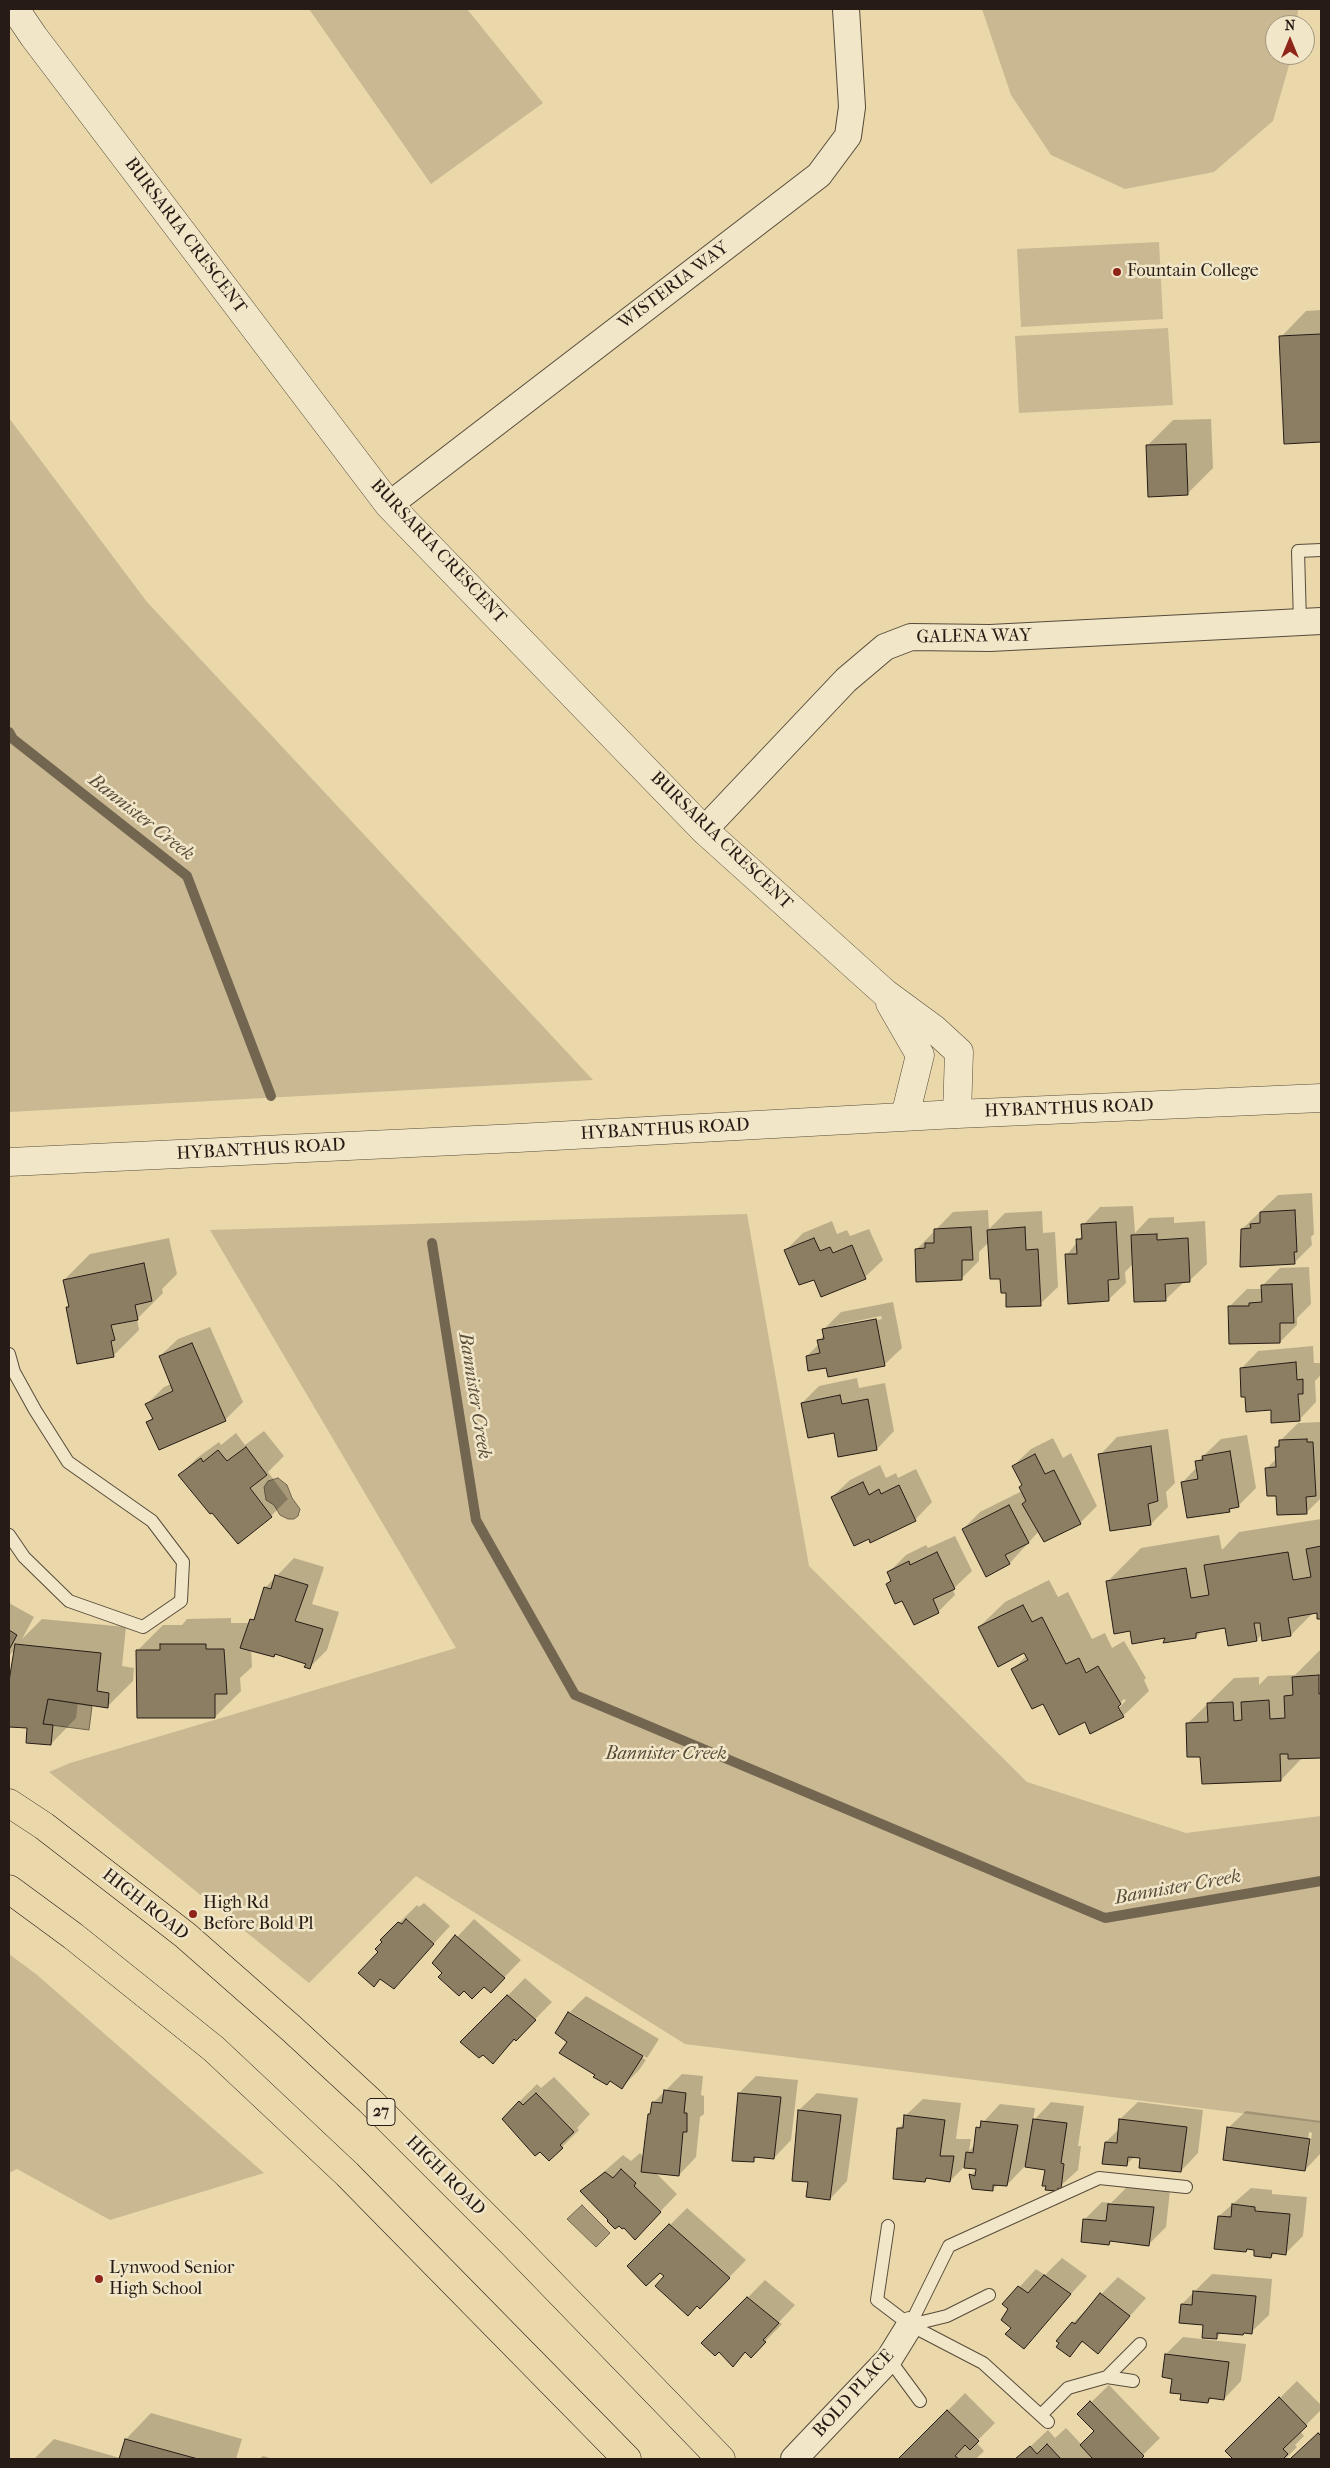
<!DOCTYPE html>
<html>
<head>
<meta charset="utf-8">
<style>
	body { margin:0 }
	#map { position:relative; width:1330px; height:2468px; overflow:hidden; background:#ead8ab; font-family:"IM FELL French Canon",serif }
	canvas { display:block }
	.frame { position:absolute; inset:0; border:10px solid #261c15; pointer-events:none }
	.north { position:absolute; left:1265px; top:15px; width:50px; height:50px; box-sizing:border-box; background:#f1e6c8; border:1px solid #a09580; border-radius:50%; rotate:0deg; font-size:14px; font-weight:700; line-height:20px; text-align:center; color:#261c15 }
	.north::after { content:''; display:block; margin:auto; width:18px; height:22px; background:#8f2418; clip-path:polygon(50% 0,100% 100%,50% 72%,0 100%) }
</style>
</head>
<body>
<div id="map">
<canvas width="1330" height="2468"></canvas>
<div class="frame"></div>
<div class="north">N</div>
</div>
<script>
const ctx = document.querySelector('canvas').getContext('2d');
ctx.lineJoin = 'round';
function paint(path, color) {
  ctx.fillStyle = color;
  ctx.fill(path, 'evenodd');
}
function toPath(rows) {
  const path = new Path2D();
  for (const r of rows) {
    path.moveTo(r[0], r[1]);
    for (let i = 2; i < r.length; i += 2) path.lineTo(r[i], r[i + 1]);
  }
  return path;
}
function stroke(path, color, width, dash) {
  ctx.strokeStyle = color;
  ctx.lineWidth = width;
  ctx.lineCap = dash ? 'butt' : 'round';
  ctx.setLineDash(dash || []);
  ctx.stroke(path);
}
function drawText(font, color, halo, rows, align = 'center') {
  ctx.font = font + ' "IM FELL French Canon",serif';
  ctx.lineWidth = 5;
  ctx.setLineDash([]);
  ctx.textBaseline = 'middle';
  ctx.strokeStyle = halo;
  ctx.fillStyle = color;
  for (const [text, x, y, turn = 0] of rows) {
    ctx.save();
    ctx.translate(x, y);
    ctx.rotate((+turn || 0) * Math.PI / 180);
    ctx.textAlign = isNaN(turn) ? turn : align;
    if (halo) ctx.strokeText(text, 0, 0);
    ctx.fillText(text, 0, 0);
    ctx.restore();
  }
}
paint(toPath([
	[309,9,467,9,543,103,431,184],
	[982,9,1298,9,1297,25,1275,25,1275,55,1292,55,1273,121,1214,172,1125,189,1051,155,1011,95],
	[1159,242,1163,319,1021,327,1017,249],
	[1168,328,1173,405,1019,413,1015,336],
	[9,418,147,602,593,1080,9,1112],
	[747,1214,809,1566,1027,1782,1186,1833,1321,1816,1321,2123,685,2044,416,1876,309,1983,49,1772,70,1763,456,1648,210,1230],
	[9,1954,36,1974,264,2173,110,2220,17,2169,9,2173]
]), '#c9b892');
const water = toPath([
	[278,1478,287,1485,292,1498,300,1509,298,1516,294,1519,288,1519,280,1515,274,1505,266,1500,264,1487,268,1481,278,1478],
	[48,1699,92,1706,89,1730,43,1724,48,1699],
	[582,2205,610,2233,596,2247,567,2219,582,2205]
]);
paint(water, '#a79878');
stroke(water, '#736650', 1);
paint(toPath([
	[1321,310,1321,441,1285,443,1281,337,1306,311],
	[1211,419,1213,468,1187,494,1147,446,1173,420],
	[1312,1193,1314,1234,1311,1237,1312,1245,1294,1263,1242,1229,1278,1195],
	[1133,1206,1135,1233,1149,1218,1174,1217,1174,1223,1205,1221,1207,1264,1189,1281,1183,1283,1165,1300,1133,1264,1125,1272,1126,1283,1108,1300,1067,1255,1083,1234,1083,1225,1100,1207],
	[988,1210,989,1229,1005,1213,1042,1211,1043,1233,1055,1232,1058,1287,1040,1304,1007,1292,989,1242,979,1252,979,1261,962,1278,916,1250,953,1212],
	[832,1221,837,1234,847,1230,850,1236,869,1229,883,1260,865,1277,814,1278,786,1250,803,1233],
	[169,1238,177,1274,162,1289,163,1293,137,1319,139,1330,113,1356,67,1308,70,1305,64,1280,90,1254],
	[1309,1267,1311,1304,1297,1318,1297,1325,1280,1342,1229,1307,1247,1289,1263,1289,1263,1285,1280,1268],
	[893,1302,902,1348,884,1365,827,1366,807,1356,819,1344,818,1341,825,1334,824,1329,841,1312],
	[881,1316,882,1319,834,1328,837,1325],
	[210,1327,243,1402,225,1420,148,1422,153,1417,147,1404,164,1387,171,1384,160,1356,178,1339],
	[1313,1346,1314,1363,1320,1363,1320,1376,1315,1381,1316,1402,1299,1420,1246,1396,1241,1369,1258,1351],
	[857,1378,859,1388,885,1383,894,1431,877,1449,839,1456,834,1432,802,1403,819,1386],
	[1321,1422,1321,1498,1306,1513,1277,1494,1267,1468,1277,1458,1276,1448,1280,1441,1298,1423],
	[1168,1429,1175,1483,1166,1492,1168,1507,1151,1524,1100,1455,1117,1437],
	[264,1431,284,1456,268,1472,288,1499,271,1516,180,1475,197,1458,219,1442,221,1445,236,1433,245,1445],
	[1247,1435,1256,1488,1238,1506,1229,1510,1183,1482,1197,1467,1197,1462,1221,1439],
	[1053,1438,1063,1458,1071,1453,1097,1506,1080,1523,1039,1531,1010,1563,963,1529,980,1512,1022,1491,1023,1485,1013,1466,1031,1449],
	[880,1465,886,1478,896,1473,898,1478,916,1469,932,1502,915,1520,832,1497,850,1480],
	[1321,1519,1321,1617,1319,1618,1318,1612,1314,1612,1291,1635,1263,1634,1256,1640,1226,1627,1202,1631,1196,1637,1167,1636,1131,1630,1107,1582,1141,1548,1219,1535,1222,1550,1239,1532],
	[955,1536,972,1571,953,1589,955,1595,938,1612,903,1599,887,1584,892,1579,889,1572,906,1555,926,1545,928,1548],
	[294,1558,324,1567,312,1604,339,1612,327,1650,310,1667,307,1663,277,1653,274,1656,251,1649,252,1667,240,1678,241,1691,215,1717,137,1651,163,1625,182,1625,187,1619,231,1618,231,1623,250,1623,258,1613,265,1588],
	[1049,1580,1058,1597,1068,1592,1092,1639,1105,1633,1112,1648,1124,1641,1146,1678,1144,1680,1149,1691,1123,1716,1085,1720,1043,1702,1013,1669,1027,1655,1025,1652,979,1627,1005,1602],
	[1124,1699,1126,1700,1120,1707,1117,1707],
	[9,1603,34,1617,22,1639,42,1619,126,1627,122,1666,134,1668,133,1681,107,1707,78,1702,76,1718,51,1744,28,1727,9,1726,9,1680,15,1649,9,1656],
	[1319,1651,1321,1651,1321,1756,1303,1757,1281,1780,1201,1756,1187,1724,1234,1678,1259,1677,1259,1685,1268,1676,1295,1675],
	[424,1903,450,1926,394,1987,380,1951,384,1942,382,1940,417,1905,419,1907],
	[474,1919,521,1960,491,1991,484,1985,444,1973,433,1963],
	[525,1978,552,2002,493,2062,483,2053,462,2042],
	[586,1996,659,2039,647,2058,570,2012,569,2014,574,2017,646,2060,639,2070,622,2087,611,2080,607,2084,569,2041,569,2013],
	[682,2074,703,2076,701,2095,704,2096,704,2114,700,2117,696,2157,679,2175,655,2172,677,2194,635,2238,624,2227,610,2219,582,2191,623,2155,631,2161,640,2153,644,2157,649,2114,652,2111,653,2103],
	[756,2076,798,2080,791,2140,774,2158,758,2156,753,2161,739,2093],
	[554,2077,590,2114,577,2128,579,2130,562,2147,512,2109,537,2084,541,2088],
	[817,2093,858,2098,847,2181,830,2199,809,2181,799,2110],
	[923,2099,961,2103,956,2139,971,2139,969,2151,975,2145,978,2128,1000,2104,1035,2108,1033,2121,1051,2102,1084,2106,1078,2146,1081,2146,1078,2170,1056,2190,1046,2169,1025,2166,1007,2185,999,2184,992,2190,971,2175,978,2168,965,2166,950,2181,928,2178,925,2181,898,2129,904,2123,905,2116],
	[1138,2102,1203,2110,1198,2153,1181,2171,1141,2157,1135,2156,1126,2165,1106,2142,1119,2129,1120,2119],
	[1246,2111,1321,2121,1321,2153,1305,2170,1228,2128],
	[1309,2132,1312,2133,1309,2152,1307,2152],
	[1127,2187,1170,2190,1166,2227,1148,2245,1112,2240,1109,2243,1084,2220,1102,2202,1111,2203],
	[1251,2188,1272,2190,1272,2194,1307,2197,1303,2236,1285,2254,1275,2252,1271,2257,1255,2249,1249,2248,1246,2251,1219,2216],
	[687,2208,746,2260,717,2290,665,2276,660,2271,629,2266],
	[1062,2258,1087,2276,1024,2347,1013,2328,1010,2309,1004,2304,1036,2269,1045,2275],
	[1212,2274,1272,2279,1269,2315,1251,2332,1222,2332,1216,2338,1205,2324,1182,2304],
	[1118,2277,1146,2298,1098,2352,1084,2341,1070,2355,1073,2323],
	[765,2280,795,2305,779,2322,782,2324,751,2356,746,2352,733,2365,719,2351,703,2343],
	[1183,2337,1246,2344,1241,2381,1224,2399,1212,2398,1208,2402,1183,2393,1173,2377,1166,2354],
	[1297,2381,1321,2405,1321,2410,1300,2431,1304,2436,1295,2445,1297,2447,1285,2459,1235,2459,1226,2451],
	[1109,2385,1160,2438,1139,2459,1017,2459,1048,2430,1055,2438,1066,2428,1082,2445,1096,2431,1079,2414],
	[965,2393,995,2423,976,2442,984,2451,976,2459,900,2459],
	[151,2413,242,2439,236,2459,34,2459,54,2439,120,2458,126,2439],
	[1321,2431,1321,2459,1292,2459],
	[263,2456,274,2459,259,2459]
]), '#0003');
stroke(toPath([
	[9,732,13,739,187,876,271,1096],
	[432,1243,476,1520,575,1695,1105,1918,1321,1881]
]), '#736650', 10);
const building = toPath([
	[1321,334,1321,442,1284,444,1279,336,1321,334],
	[1186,444,1188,495,1148,497,1146,445,1186,444],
	[1295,1210,1297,1252,1294,1252,1295,1264,1240,1267,1241,1229,1251,1228,1250,1224,1260,1223,1260,1212,1295,1210],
	[1116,1222,1119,1279,1108,1280,1109,1301,1068,1304,1065,1254,1077,1254,1076,1239,1082,1239,1081,1224,1116,1222],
	[971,1227,973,1260,962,1260,962,1280,916,1282,915,1249,925,1248,925,1243,934,1243,934,1229,971,1227],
	[1025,1227,1026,1250,1038,1249,1041,1306,1006,1307,1006,1293,1001,1293,1000,1279,990,1279,987,1230,1025,1227],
	[1157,1234,1157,1240,1188,1238,1190,1282,1165,1284,1166,1301,1134,1302,1131,1235,1157,1234],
	[814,1238,820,1251,830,1247,833,1253,852,1245,866,1279,821,1297,814,1280,799,1285,784,1250,814,1238],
	[144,1263,152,1301,135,1305,138,1320,111,1325,115,1340,111,1341,114,1357,77,1364,66,1307,69,1307,63,1280,144,1263],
	[1292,1284,1294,1323,1280,1323,1280,1343,1229,1344,1228,1306,1249,1306,1249,1303,1262,1302,1261,1285,1292,1284],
	[876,1319,885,1366,828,1377,826,1368,808,1371,806,1356,820,1353,817,1340,824,1339,822,1329,876,1319],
	[192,1343,226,1421,159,1450,146,1422,153,1419,145,1404,173,1391,159,1356,192,1343],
	[1296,1362,1297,1380,1303,1379,1303,1394,1298,1394,1300,1421,1271,1423,1271,1410,1246,1412,1245,1397,1241,1397,1240,1368,1296,1362],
	[840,1395,842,1404,868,1399,877,1450,838,1457,834,1433,808,1438,801,1403,840,1395],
	[1307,1439,1307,1442,1313,1442,1316,1496,1306,1497,1307,1514,1277,1515,1276,1496,1267,1496,1265,1468,1276,1467,1275,1447,1279,1447,1279,1440,1307,1439],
	[1151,1446,1158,1501,1148,1504,1151,1525,1110,1531,1098,1454,1151,1446],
	[246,1447,267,1475,250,1488,272,1517,238,1544,212,1513,210,1514,178,1475,201,1458,203,1462,218,1450,227,1461,246,1447],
	[1230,1451,1239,1507,1229,1509,1230,1512,1187,1518,1181,1482,1198,1479,1195,1461,1203,1460,1202,1456,1230,1451],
	[1035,1454,1045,1474,1054,1470,1081,1524,1044,1542,1022,1504,1026,1501,1019,1487,1022,1485,1012,1466,1035,1454],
	[863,1482,869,1495,879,1489,881,1494,899,1485,916,1521,870,1543,869,1539,854,1546,831,1497,863,1482],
	[1009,1505,1029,1543,1005,1555,1010,1564,986,1577,962,1529,1009,1505],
	[1321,1546,1321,1619,1317,1619,1317,1613,1288,1618,1291,1636,1262,1641,1260,1623,1254,1623,1257,1641,1228,1646,1225,1628,1196,1633,1196,1638,1163,1643,1165,1638,1132,1644,1130,1631,1114,1634,1106,1581,1186,1568,1191,1598,1209,1595,1204,1565,1288,1552,1293,1580,1311,1577,1306,1549,1321,1546],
	[937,1552,955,1589,933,1599,939,1613,914,1625,902,1601,895,1604,886,1584,891,1581,887,1572,909,1561,910,1565,937,1552],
	[275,1575,308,1585,295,1621,323,1629,310,1669,304,1667,306,1664,275,1654,274,1657,240,1648,250,1619,254,1620,264,1587,271,1589,275,1575],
	[1023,1605,1032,1622,1042,1617,1066,1664,1079,1658,1086,1673,1098,1666,1121,1704,1118,1707,1124,1717,1090,1734,1085,1722,1059,1735,1043,1704,1032,1709,1011,1669,1028,1660,1024,1653,998,1667,978,1627,1023,1605],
	[9,1630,17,1635,9,1650,9,1630],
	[15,1644,101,1653,97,1691,109,1693,108,1708,48,1699,43,1724,53,1725,51,1745,26,1743,27,1728,9,1727,9,1681,15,1644],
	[160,1644,206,1644,206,1649,224,1649,227,1694,215,1694,215,1718,137,1718,136,1650,160,1650,160,1644],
	[1319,1675,1319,1694,1321,1693,1321,1758,1288,1759,1288,1754,1280,1754,1281,1781,1202,1784,1200,1757,1187,1757,1186,1723,1208,1722,1207,1703,1233,1702,1234,1721,1242,1720,1241,1702,1269,1700,1270,1719,1285,1718,1284,1696,1293,1695,1292,1677,1319,1675],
	[406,1919,434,1944,394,1989,380,1979,374,1987,358,1973,378,1952,375,1949,382,1942,380,1940,398,1922,402,1924,406,1919],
	[455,1935,505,1978,491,1993,484,1987,472,1999,464,1991,459,1996,438,1977,442,1973,432,1963,455,1935],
	[507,1995,536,2020,516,2041,514,2039,493,2064,483,2055,479,2058,460,2042,507,1995],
	[568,2012,643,2056,622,2089,610,2081,607,2085,593,2077,595,2075,559,2053,567,2042,555,2033,568,2012],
	[664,2090,686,2093,684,2113,687,2113,687,2132,683,2132,679,2176,641,2172,648,2114,650,2114,652,2102,662,2103,664,2090],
	[536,2093,574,2132,560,2145,563,2148,549,2161,540,2152,535,2156,502,2119,519,2101,523,2105,536,2093],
	[738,2093,781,2097,774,2159,754,2157,754,2162,732,2161,738,2093],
	[798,2110,841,2115,830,2200,806,2197,808,2182,792,2181,798,2110],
	[904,2115,945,2120,940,2156,954,2156,950,2182,926,2178,925,2182,893,2179,897,2128,903,2128,904,2115],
	[1033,2119,1067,2123,1061,2163,1064,2164,1061,2189,1058,2188,1057,2191,1045,2190,1046,2186,1042,2186,1045,2170,1025,2167,1033,2119],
	[1119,2119,1187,2127,1181,2172,1139,2168,1140,2158,1128,2157,1127,2166,1102,2164,1105,2142,1117,2143,1119,2119],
	[981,2121,1018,2125,1007,2186,993,2185,993,2191,972,2189,969,2174,975,2176,976,2169,964,2168,966,2152,973,2153,976,2127,980,2128,981,2121],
	[1227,2127,1310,2139,1305,2171,1223,2160,1227,2127],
	[621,2169,636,2183,634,2186,661,2212,635,2240,624,2228,622,2229,619,2226,615,2229,607,2221,608,2220,580,2191,605,2172,613,2178,621,2169],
	[1108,2204,1154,2207,1149,2246,1110,2241,1109,2245,1081,2242,1083,2219,1106,2221,1108,2204],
	[1232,2204,1255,2207,1255,2211,1290,2214,1286,2255,1272,2253,1271,2258,1254,2256,1254,2250,1247,2249,1246,2252,1214,2249,1218,2216,1231,2217,1232,2204],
	[669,2224,730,2278,700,2309,697,2306,688,2316,655,2286,664,2276,660,2273,646,2286,627,2266,669,2224],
	[1044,2275,1071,2294,1024,2349,1005,2334,1011,2328,1001,2320,1008,2309,1002,2304,1018,2286,1028,2293,1044,2275],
	[1193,2291,1256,2296,1252,2334,1244,2333,1243,2335,1217,2333,1217,2339,1202,2338,1203,2325,1179,2323,1181,2304,1192,2305,1193,2291],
	[1100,2293,1130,2316,1098,2354,1082,2341,1070,2357,1056,2347,1059,2343,1056,2341,1072,2322,1075,2324,1100,2293],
	[747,2297,779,2323,763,2340,766,2342,751,2358,745,2352,733,2367,719,2352,715,2356,701,2343,747,2297],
	[1165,2354,1229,2362,1224,2400,1209,2398,1208,2403,1180,2400,1181,2394,1170,2393,1172,2379,1162,2377,1165,2354],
	[1279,2397,1307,2426,1283,2449,1288,2454,1283,2459,1233,2459,1225,2451,1279,2397],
	[1090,2401,1144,2456,1141,2459,1093,2459,1080,2445,1094,2431,1077,2414,1090,2401],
	[947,2410,979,2441,970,2450,965,2445,955,2456,959,2459,898,2459,947,2410],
	[1318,2433,1321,2436,1321,2459,1290,2459,1318,2433],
	[125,2439,198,2459,119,2459,125,2439],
	[1047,2444,1061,2459,1015,2459,1030,2446,1037,2454,1047,2444]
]);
paint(building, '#8c7e63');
stroke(building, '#261c15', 1);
const service = toPath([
	[1300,622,1298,551,1321,550],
	[9,1354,14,1372,35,1410,68,1462,152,1521,183,1562,181,1601,143,1627,69,1601,24,1557,9,1535],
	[888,2226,877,2300,910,2325,983,2363,1048,2422],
	[910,2325,949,2246,1099,2178,1186,2187],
	[910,2325,947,2316,989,2295],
	[889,2359,920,2401],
	[1107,2377,1140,2344],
	[1041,2415,1068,2388,1107,2377,1133,2381]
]);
const minor = toPath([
	[389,505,819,175,848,136,852,107,846,9],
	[704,830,846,680,885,647,911,637,990,638,1321,621],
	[794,2459,889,2359,910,2325]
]);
const tertiary = toPath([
	[15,9,34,37,389,505,704,830,885,993,934,1029,959,1052,957,1114],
	[890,1003,920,1055,905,1116],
	[9,1162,518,1138,957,1114,1321,1098]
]);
const primary = toPath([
	[9,1803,44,1826,185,1935,292,2029,370,2101,510,2241,721,2459],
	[9,1889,73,1936,214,2049,347,2174,627,2459]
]);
stroke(service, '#574b3a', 14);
stroke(minor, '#574b3a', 28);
stroke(tertiary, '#574b3a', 29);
stroke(primary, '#261c15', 29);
stroke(service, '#f1e6c8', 12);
stroke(minor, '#f1e6c8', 26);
stroke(tertiary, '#f1e6c8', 28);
stroke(primary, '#ead8ab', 28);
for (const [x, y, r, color] of [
	[1117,272,5,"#8f2418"],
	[193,1914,5,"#8f2418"],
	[99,2279,5,"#8f2418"]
]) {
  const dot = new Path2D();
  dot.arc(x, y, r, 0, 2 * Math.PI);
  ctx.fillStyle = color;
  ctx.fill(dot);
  stroke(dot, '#f1e6c8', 2);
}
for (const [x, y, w] of [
	[381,2112,28]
]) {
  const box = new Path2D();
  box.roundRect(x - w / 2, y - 13.5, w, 27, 4);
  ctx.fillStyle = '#f1e6c8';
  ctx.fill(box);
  stroke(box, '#261c15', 1);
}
drawText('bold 16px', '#261c15', null, [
	["27",381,2112]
]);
drawText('18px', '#261c15', '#f1e6c8', [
	["BURSARIA CRESCENT",185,236,53],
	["WISTERIA WAY",674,286,-37],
	["BURSARIA CRESCENT",438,552,47],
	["GALENA WAY",974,637,-1],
	["BURSARIA CRESCENT",721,841,44],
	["HYBANTHUS ROAD",1069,1109,-2],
	["HYBANTHUS ROAD",665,1130,-3],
	["HYBANTHUS ROAD",261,1150,-3],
	["HIGH ROAD",145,1905,38],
	["HIGH ROAD",445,2176,45],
	["BOLD PLACE",854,2394,-48]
]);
drawText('18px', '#261c15', '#f1e6c8', [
	["Fountain College",1127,272],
	["High Rd",203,1904],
	["Before Bold Pl",203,1925],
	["Lynwood Senior",109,2269],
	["High School",109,2290]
], 'left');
drawText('italic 18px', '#574b3a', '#f1e6c8', [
	["Bannister Creek",666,1755]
]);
drawText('italic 19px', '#5a4e3d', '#f1e6c8', [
	["Bannister Creek",141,818,38],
	["Bannister Creek",474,1396,81],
	["Bannister Creek",1178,1888,-10]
]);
</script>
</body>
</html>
